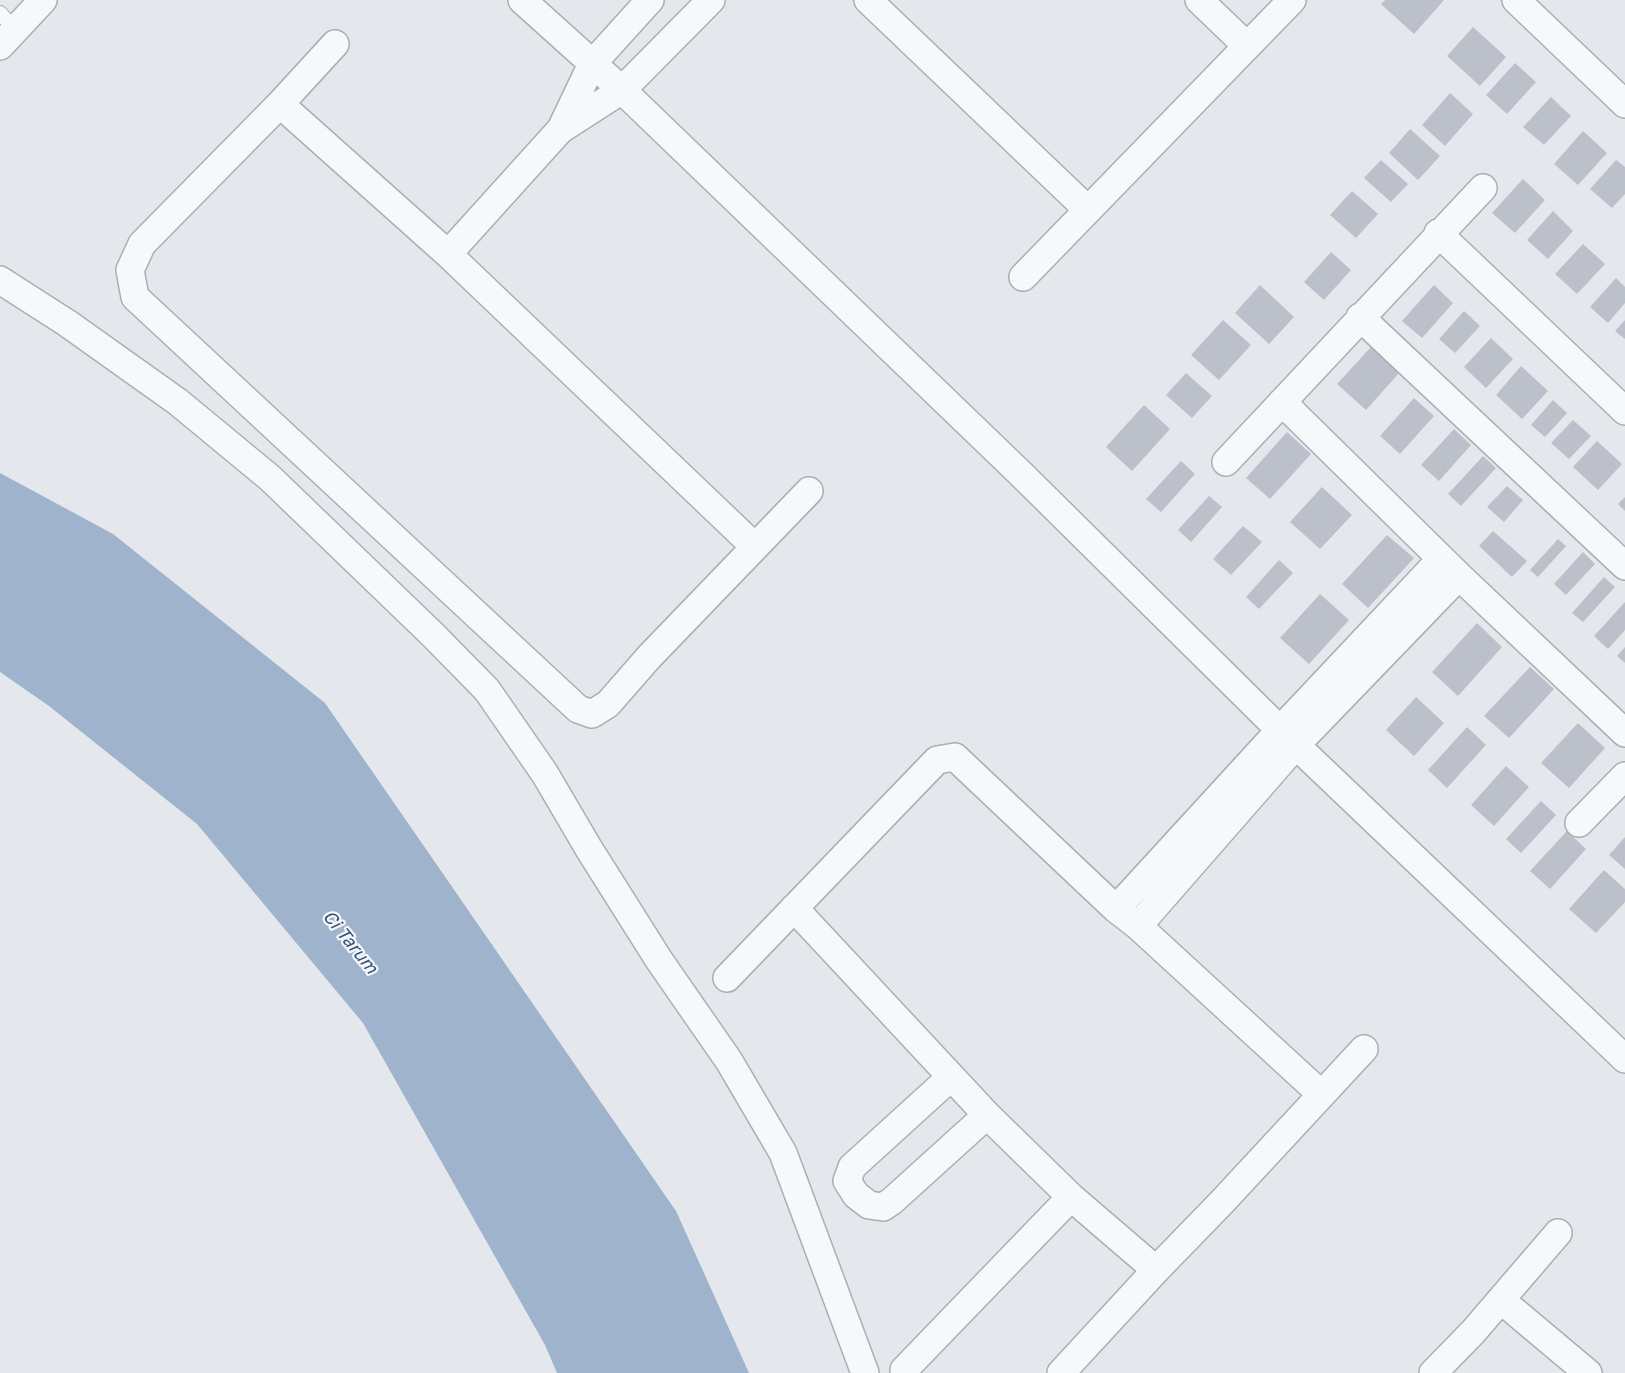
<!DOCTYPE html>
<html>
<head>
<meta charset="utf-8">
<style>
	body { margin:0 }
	canvas { display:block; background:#e4e7ec }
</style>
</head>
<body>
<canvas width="1625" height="1373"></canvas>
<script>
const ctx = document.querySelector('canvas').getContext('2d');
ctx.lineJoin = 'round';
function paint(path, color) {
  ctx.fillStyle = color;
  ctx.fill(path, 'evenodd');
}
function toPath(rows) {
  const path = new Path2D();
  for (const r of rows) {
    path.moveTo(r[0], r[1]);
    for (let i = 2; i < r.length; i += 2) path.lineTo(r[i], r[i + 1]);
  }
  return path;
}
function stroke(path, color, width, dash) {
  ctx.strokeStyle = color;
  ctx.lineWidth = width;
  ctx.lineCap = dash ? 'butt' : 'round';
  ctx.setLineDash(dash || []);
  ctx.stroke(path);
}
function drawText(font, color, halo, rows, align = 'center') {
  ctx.font = font + ' "Golos Text",sans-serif';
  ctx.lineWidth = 4.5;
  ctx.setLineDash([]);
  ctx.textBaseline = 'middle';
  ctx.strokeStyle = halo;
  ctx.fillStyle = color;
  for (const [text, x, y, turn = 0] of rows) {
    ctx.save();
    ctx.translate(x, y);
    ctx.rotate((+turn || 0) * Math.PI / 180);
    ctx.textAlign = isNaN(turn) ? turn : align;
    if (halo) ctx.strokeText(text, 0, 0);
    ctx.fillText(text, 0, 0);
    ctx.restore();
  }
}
paint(toPath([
	[0,473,113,534,325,703,676,1211,749,1373,557,1373,545,1345,363,1023,197,824,49,706,0,672]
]), '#9fb4cc');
paint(toPath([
	[1385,0,1444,0,1414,34,1381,4],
	[1473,27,1506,57,1480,86,1447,56],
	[1515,63,1536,82,1507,114,1486,95],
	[1450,93,1473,114,1445,146,1422,125],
	[1551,97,1571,116,1544,145,1523,127],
	[1410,129,1440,156,1418,180,1389,153],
	[1583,131,1607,153,1578,185,1554,164],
	[1381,160,1408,184,1391,202,1364,178],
	[1616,160,1625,167,1625,194,1612,208,1590,189],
	[1523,179,1545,200,1515,233,1492,213],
	[1352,191,1378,214,1356,238,1330,215],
	[1553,211,1573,231,1548,259,1527,240],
	[1583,244,1605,264,1577,294,1555,274],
	[1331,252,1351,270,1324,300,1304,282],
	[1616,278,1625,287,1625,303,1608,323,1590,307],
	[1260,285,1294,317,1269,344,1235,313],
	[1434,285,1453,303,1422,338,1402,321],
	[1464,311,1480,326,1455,353,1439,339],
	[1223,320,1251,345,1219,380,1191,355],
	[1625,320,1625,339,1615,331],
	[1491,338,1513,359,1486,388,1464,367],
	[1372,346,1400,372,1366,410,1337,384],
	[1521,366,1548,391,1522,419,1496,395],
	[1186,373,1212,396,1192,418,1166,395],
	[1414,398,1434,416,1400,454,1380,436],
	[1553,400,1567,413,1545,437,1531,425],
	[1144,405,1170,429,1132,471,1106,447],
	[1573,420,1591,436,1569,459,1551,443],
	[1454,429,1471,445,1439,481,1421,465],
	[1287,432,1311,454,1270,499,1246,478],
	[1597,441,1622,464,1598,490,1573,467],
	[1483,456,1496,468,1461,506,1448,494],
	[1181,461,1195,474,1161,512,1146,499],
	[1507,486,1523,500,1504,522,1487,507],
	[1322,487,1352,515,1320,549,1290,522],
	[1209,496,1222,507,1191,542,1178,530],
	[1625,497,1625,511,1618,504],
	[1243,526,1262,542,1231,575,1213,559],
	[1493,531,1527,561,1512,577,1479,546],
	[1387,535,1414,558,1368,608,1342,584],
	[1558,539,1566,546,1538,577,1530,570],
	[1583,552,1595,564,1566,595,1554,584],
	[1279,560,1293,573,1259,609,1246,597],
	[1604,577,1615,587,1583,622,1572,613],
	[1320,594,1349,620,1309,664,1280,638],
	[1625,602,1625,630,1608,649,1594,636],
	[1477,623,1502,647,1458,696,1432,672],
	[1625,647,1625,663,1617,656],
	[1530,667,1554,689,1509,738,1484,716],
	[1416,697,1444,723,1414,756,1386,730],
	[1578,723,1605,748,1569,788,1541,763],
	[1467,727,1486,745,1447,788,1428,770],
	[1506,766,1529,787,1494,826,1471,805],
	[1541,801,1556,815,1521,853,1506,839],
	[1567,831,1586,849,1550,889,1530,871],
	[1625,837,1625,869,1609,855],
	[1604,870,1625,889,1625,902,1596,933,1569,909]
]), '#bbc0ca');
const lane = toPath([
	[0,13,15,30]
]);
const street = toPath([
	[522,0,622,90,1020,473,1280,730,1625,1059],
	[868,0,1088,210],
	[1199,0,1247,46],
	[1516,0,1625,104],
	[335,44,280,104,142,244,130,270,135,297,578,709,592,714,608,704,649,657,809,491],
	[0,46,43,0],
	[280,104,448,254,755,547],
	[561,129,592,64,650,0],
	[1438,233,1625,411],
	[448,254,560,130,622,90,711,0],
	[1023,277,1292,0],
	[0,280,67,323,178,402,270,478,433,635,487,690,545,774,589,849,659,960,729,1061,783,1153,865,1373],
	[1360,317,1625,566],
	[1282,402,1459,576,1625,733],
	[1226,462,1483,188],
	[1579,823,1625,776],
	[794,908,987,1115,1071,1197,1156,1270],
	[1116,909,1280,730,1441,559],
	[1138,926,1296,745,1459,576],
	[727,978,937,760,955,757,1116,909,1138,926,1321,1094],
	[951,1077,852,1167,847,1181,856,1195,869,1205,883,1207,892,1201,987,1115],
	[1501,1300,1588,1373],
	[904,1370,1071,1197],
	[1061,1373,1156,1270,1222,1202,1364,1049],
	[1433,1373,1473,1332,1558,1233]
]);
stroke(lane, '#a9aeb7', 16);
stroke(street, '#a9aeb7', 30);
stroke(lane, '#f7f8fa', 14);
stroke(street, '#f7f8fa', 27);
drawText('italic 18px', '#34527a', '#f4f6f9', [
	["Ci Tarum",350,942,51]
]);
</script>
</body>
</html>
